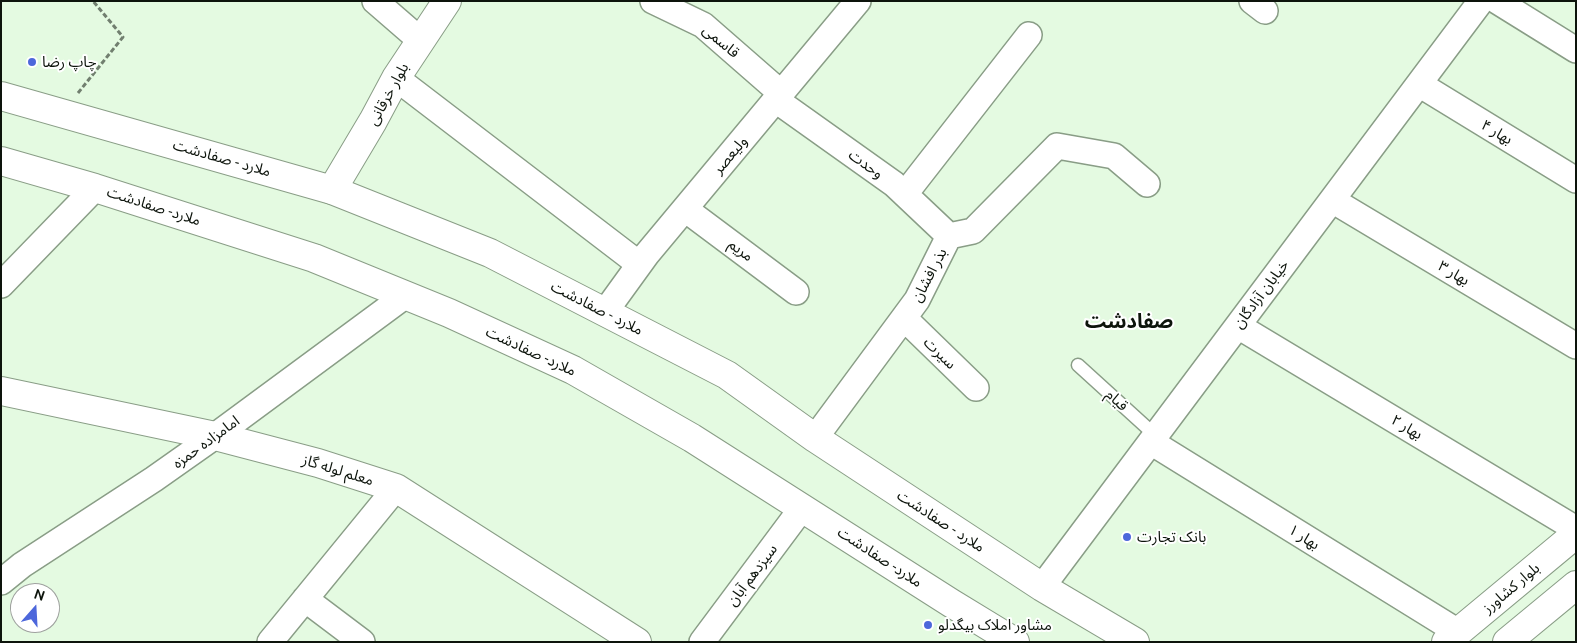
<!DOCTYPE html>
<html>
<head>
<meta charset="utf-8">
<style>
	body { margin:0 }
	#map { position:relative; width:1577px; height:643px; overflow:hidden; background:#e4fae1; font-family:Ubuntu,sans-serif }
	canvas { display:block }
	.frame { position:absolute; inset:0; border:2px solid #0d140c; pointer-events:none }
	.north { position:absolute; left:10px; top:583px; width:50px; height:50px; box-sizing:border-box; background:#fff; border:1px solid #9ea19e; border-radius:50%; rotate:19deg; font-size:14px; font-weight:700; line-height:20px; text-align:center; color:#0d140c }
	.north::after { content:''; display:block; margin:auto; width:18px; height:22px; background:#4d67db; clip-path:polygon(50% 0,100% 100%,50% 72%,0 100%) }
</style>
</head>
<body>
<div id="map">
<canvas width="1577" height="643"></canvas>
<div class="frame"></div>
<div class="north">N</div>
</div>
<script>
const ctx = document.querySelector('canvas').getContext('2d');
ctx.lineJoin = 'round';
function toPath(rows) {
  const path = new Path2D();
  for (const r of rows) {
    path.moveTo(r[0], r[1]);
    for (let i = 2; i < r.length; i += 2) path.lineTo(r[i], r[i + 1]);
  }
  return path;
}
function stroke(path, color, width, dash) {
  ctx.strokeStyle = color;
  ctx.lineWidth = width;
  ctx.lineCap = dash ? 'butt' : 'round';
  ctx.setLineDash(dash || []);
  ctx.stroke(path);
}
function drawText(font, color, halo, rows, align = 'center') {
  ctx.font = font + ' Ubuntu,"Noto Sans Arabic",sans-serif';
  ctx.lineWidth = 4;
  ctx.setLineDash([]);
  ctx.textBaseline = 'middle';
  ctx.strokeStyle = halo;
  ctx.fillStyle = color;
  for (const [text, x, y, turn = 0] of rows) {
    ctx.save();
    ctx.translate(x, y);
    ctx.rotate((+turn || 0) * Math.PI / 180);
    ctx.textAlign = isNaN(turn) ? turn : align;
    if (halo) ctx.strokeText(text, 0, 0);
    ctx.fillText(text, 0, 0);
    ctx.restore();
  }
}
const service = toPath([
	[1078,365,1155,435]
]);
const minor = toPath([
	[375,1,420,40],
	[653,1,703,25,782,94],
	[1252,1,1265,11],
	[1497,1,1576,50],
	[396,78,639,264],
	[1419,84,1576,180],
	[776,100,894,184,949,236],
	[905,194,1029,35],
	[1332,200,1576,346],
	[685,209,796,292],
	[1,285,95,188],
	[605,312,647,254,858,1],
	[904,318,976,388],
	[1238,326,1576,529],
	[815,438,917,300,949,236,973,231,1057,146,1114,156,1147,184],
	[1151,442,1458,632],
	[1,582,22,565,154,479,215,436,406,295],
	[1042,587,1481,1],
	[305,599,362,642],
	[270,642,396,488],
	[702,642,802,508]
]);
const tertiary = toPath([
	[332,190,373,121,396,78,447,1],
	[1,391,215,436,318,463,396,488,637,642],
	[1446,642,1576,534],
	[1507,642,1576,585]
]);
const trunk = toPath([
	[1,96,332,190,490,253,727,375,815,438,1042,587,1135,642],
	[1,161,95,188,314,258,449,313,573,370,692,438,951,603,1015,642]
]);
stroke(service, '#899d86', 15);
stroke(minor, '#899d86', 28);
stroke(tertiary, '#899d86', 30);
stroke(trunk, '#899d86', 30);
stroke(toPath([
	[78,93,123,37,93,1]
]), '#717f6f', 3, [5, 2.5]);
stroke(service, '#fff', 12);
stroke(minor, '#fff', 25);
stroke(tertiary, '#fff', 28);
stroke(trunk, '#fff', 28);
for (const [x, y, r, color] of [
	[32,62,5,"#4d67db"],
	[1127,537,5,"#4d67db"],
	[928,625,5,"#4d67db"]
]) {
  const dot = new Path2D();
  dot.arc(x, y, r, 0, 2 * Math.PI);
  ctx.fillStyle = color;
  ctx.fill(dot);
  stroke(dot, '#fff', 2);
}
drawText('15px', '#0d140c', '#fff', [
	["قاسمی",721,41,40],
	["بلوار خرقانی",388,94,-61],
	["بهار ۴",1497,132,31],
	["ولیعصر",730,155,-50],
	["ملارد - صفادشت",222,158,16],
	["وحدت",866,164,36],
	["ملارد- صفادشت",154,206,18],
	["مریم",741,250,37],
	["بهار ۳",1454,273,31],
	["بذر افشان",929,275,-62],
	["خیابان آزادگان",1261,294,-53],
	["ملارد - صفادشت",597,308,27],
	["ملارد- صفادشت",531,351,25],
	["سیرت",940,353,44],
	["قیام",1117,400,42],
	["بهار ۲",1407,427,31],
	["امامزاده حمزه",206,442,-36],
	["معلم لوله گاز",338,470,17],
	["ملارد - صفادشت",941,521,33],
	["بهار ۱",1304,537,32],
	["ملارد- صفادشت",880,557,33],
	["سیزدهم آبان",752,575,-53],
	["بلوار کشاورز",1511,588,-40]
]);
drawText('15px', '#0d140c', '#fff', [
	["چاپ رضا",42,62],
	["بانک تجارت",1137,537],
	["مشاور املاک بیگدلو",938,625]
], 'left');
drawText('bold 20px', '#0d140c', '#fff', [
	["صفادشت",1129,321]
]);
</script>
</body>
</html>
